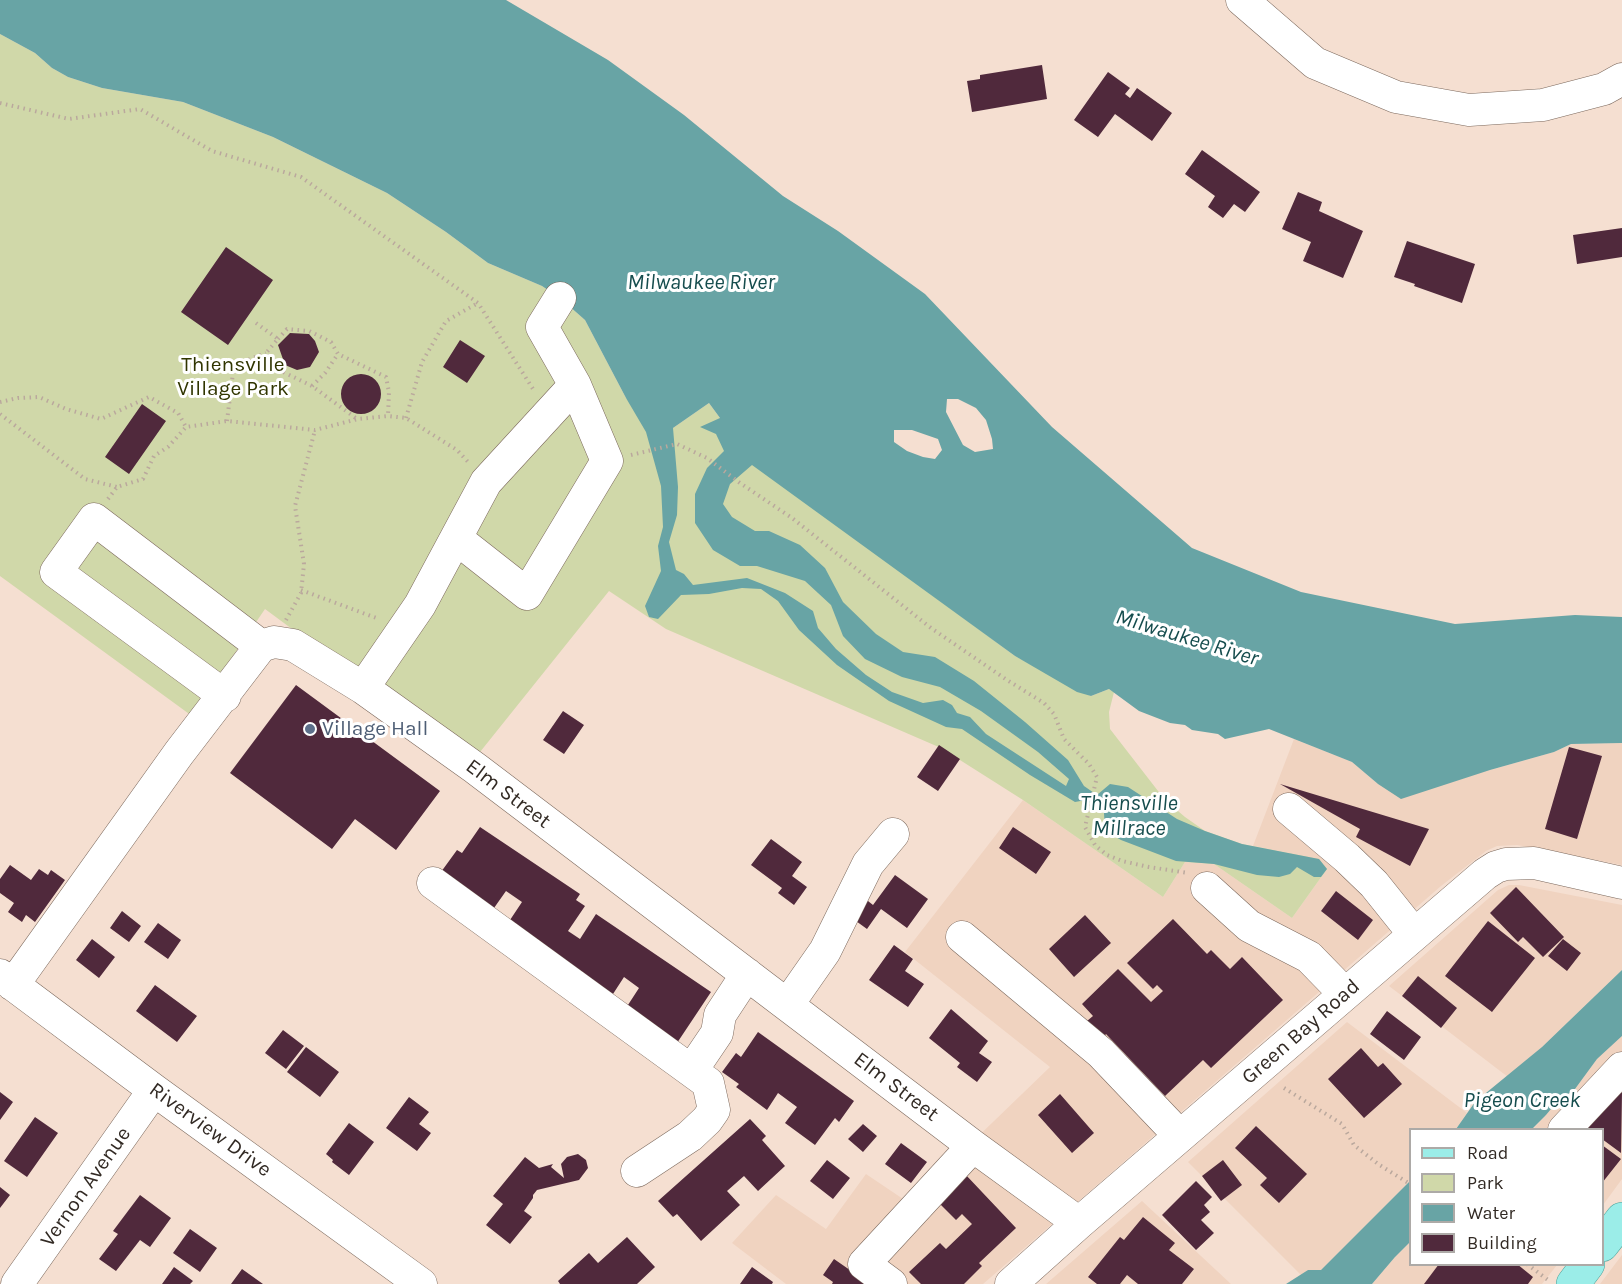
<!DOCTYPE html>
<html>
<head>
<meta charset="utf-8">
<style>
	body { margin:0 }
	#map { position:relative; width:1622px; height:1284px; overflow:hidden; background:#f5dfd1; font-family:Karla,sans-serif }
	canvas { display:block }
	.legend { position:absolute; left:1409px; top:1128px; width:195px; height:138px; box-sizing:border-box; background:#fff; border:2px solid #adaaa7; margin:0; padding:8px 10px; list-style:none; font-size:18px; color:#322a24 }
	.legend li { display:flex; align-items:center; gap:12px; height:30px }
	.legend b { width:30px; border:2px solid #adaaa7 }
</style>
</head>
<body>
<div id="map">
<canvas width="1622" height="1284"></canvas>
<ul class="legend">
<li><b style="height:8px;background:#9bede8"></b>Road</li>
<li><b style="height:16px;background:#d0d8a9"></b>Park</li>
<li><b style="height:16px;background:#68a4a5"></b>Water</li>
<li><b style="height:16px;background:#50293c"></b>Building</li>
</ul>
</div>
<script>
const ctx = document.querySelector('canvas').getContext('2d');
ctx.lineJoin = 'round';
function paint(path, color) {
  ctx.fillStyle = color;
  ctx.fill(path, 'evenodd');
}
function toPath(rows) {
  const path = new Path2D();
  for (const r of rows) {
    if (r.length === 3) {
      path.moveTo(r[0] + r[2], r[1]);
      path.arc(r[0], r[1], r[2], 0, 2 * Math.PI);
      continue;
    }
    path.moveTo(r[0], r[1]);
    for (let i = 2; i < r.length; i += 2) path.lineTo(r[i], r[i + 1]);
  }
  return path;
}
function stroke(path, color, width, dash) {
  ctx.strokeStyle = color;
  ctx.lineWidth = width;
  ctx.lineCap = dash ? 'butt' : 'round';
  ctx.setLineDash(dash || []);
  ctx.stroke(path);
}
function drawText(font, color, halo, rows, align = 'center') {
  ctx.font = font + ' Karla,sans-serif';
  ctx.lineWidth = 6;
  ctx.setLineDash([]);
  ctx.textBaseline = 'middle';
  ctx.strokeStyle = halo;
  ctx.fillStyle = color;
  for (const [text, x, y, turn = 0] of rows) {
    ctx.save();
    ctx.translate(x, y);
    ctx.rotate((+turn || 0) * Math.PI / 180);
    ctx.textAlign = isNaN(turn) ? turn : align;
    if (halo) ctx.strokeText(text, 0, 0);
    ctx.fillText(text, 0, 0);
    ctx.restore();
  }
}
paint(toPath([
	[1294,739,1352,762,1378,784,1490,770,1554,752,1571,744,1622,743,1622,865,1517,845,1497,846,1486,851,1441,886,983,1284,786,1284,732,1243,776,1195,826,1229,866,1174,909,1203,1050,1067,905,952,1023,800,1163,897,1185,862,1214,864,1292,918,1327,869,1288,853,1253,846],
	[1509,885,1519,885,1622,905,1622,970,1542,1047,1508,1077,1389,986,1498,890],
	[1347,1022,1467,1113,1456,1129,1410,1130,1410,1181,1321,1270,1308,1270,1301,1275,1188,1162],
	[1622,1036,1622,1179,1603,1205,1602,1130,1532,1130,1546,1115,1556,1103,1575,1089,1597,1059],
	[1142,1201,1231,1284,1046,1284],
	[1410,1242,1410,1264,1557,1265,1542,1284,1372,1284,1395,1257],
	[1622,1255,1622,1284,1600,1284]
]), '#f0d3c0');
paint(toPath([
	[0,34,35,53,52,68,68,77,102,88,183,102,273,137,387,193,446,232,488,263,542,286,560,298,585,320,626,398,673,428,709,403,720,418,908,577,1015,656,1091,696,1109,689,1114,692,1109,712,1110,729,1165,800,1185,817,1205,831,1242,844,1319,859,1327,869,1292,918,1214,864,1185,862,1163,897,1023,800,941,748,666,629,609,591,472,762,265,609,192,716,0,576]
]), '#d0d8a9');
paint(toPath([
	[0,0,506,0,608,60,684,115,783,196,838,231,925,294,1052,427,1192,548,1301,592,1455,624,1575,615,1622,617,1622,743,1571,744,1554,752,1490,770,1401,799,1378,784,1352,762,1269,729,1225,739,1218,734,1192,730,1185,725,1170,723,1139,711,1109,689,1091,696,1077,692,1015,656,752,465,730,484,723,504,732,517,755,531,769,531,800,545,825,568,843,602,876,634,903,652,935,657,974,681,1025,722,1068,760,1084,786,1097,795,1110,784,1128,787,1177,819,1205,831,1242,844,1319,859,1327,869,1321,877,1314,877,1297,867,1290,874,1279,877,1257,875,1214,864,1176,861,1121,840,1105,831,1104,813,1086,800,1075,802,1030,775,962,729,946,727,889,701,837,665,799,630,778,601,761,589,742,588,709,594,681,595,658,619,649,617,645,606,661,571,658,546,663,527,661,486,646,432,626,398,585,320,560,298,542,286,488,263,446,232,387,193,273,137,183,102,102,88,68,77,52,68,35,53,0,34],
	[947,399,958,399,976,408,986,420,992,439,993,449,975,452,963,445,946,412],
	[709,403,720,418,700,427,716,434,724,451,707,468,695,494,695,523,713,550,740,566,757,566,805,581,831,605,843,636,865,659,902,677,940,687,981,711,1038,752,1069,779,1066,786,986,734,970,717,957,713,952,705,943,700,923,703,892,692,866,675,836,649,818,628,813,611,785,593,747,578,693,585,684,574,676,570,669,542,677,515,678,487,673,428],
	[894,430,912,430,938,439,942,450,935,459,923,457,907,451,894,442],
	[1622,970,1622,1036,1597,1059,1575,1089,1556,1103,1546,1115,1532,1129,1456,1129,1475,1102,1542,1047],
	[1410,1181,1410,1242,1395,1257,1372,1284,1286,1284,1308,1270,1321,1270]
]), '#68a4a5');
paint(toPath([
	[1042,65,1047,99,972,112,967,81,980,79,980,75],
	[1108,72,1130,88,1125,94,1130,98,1137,88,1172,113,1152,141,1115,114,1098,137,1074,120],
	[1202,150,1260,192,1245,212,1234,204,1223,218,1208,207,1215,196,1185,174],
	[1298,192,1322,202,1319,211,1363,231,1343,278,1303,261,1311,242,1282,229],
	[1622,228,1622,257,1577,264,1573,235],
	[1407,241,1475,264,1462,303,1414,286,1415,284,1394,277],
	[226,247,273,280,228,345,181,312],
	[290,333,309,334,315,341,319,352,310,367,297,370,285,365,278,345],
	[460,340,485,356,467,383,443,367],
	[361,394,20],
	[142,404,166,421,129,474,105,457],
	[296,685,440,791,396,850,355,819,332,849,230,773],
	[563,711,584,725,564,754,543,740],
	[939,745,960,759,938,791,917,777],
	[1569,747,1602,756,1577,839,1545,829],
	[1280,784,1429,829,1410,866,1356,837,1360,829],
	[480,827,580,894,576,900,585,906,568,931,580,939,596,914,711,992,677,1043,626,1008,639,988,624,977,613,994,508,923,522,902,506,891,494,908,441,872,457,850,462,853],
	[1013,827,1051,852,1036,874,999,848],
	[771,839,802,862,792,876,807,887,794,905,778,893,782,888,751,865],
	[10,865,31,880,39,869,48,875,51,870,65,880,35,922,26,915,22,922,8,912,14,903,0,893,0,879],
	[895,875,928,899,907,928,881,909,867,929,849,916,863,897,873,905],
	[1516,887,1564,937,1543,957,1523,937,1518,942,1490,913],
	[1336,891,1373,920,1358,940,1321,911],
	[122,911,141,926,129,942,110,928],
	[1085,915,1111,943,1074,977,1049,949],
	[1173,919,1207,954,1211,950,1230,969,1242,957,1283,1000,1211,1068,1203,1060,1165,1096,1106,1034,1103,1038,1087,1021,1093,1016,1082,1004,1118,969,1151,1002,1163,991,1157,985,1153,989,1127,963],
	[1488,921,1535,958,1492,1012,1445,976],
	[158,923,181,940,168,959,144,942],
	[92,939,115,957,99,978,76,960],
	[1563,939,1581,953,1567,971,1548,956],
	[894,945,913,959,905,971,924,984,908,1007,869,980],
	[1418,976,1457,1008,1441,1028,1402,996],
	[155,985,197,1016,177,1042,136,1011],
	[951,1009,988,1041,979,1053,992,1062,977,1082,957,1067,960,1063,929,1038],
	[1387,1011,1421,1037,1404,1060,1370,1034],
	[283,1030,304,1046,286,1069,265,1053],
	[758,1032,854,1101,839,1122,835,1118,815,1145,785,1123,797,1107,778,1093,767,1110,736,1087,739,1084,722,1072,736,1053,741,1057],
	[306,1047,339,1072,320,1097,287,1072],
	[1361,1048,1378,1067,1383,1063,1402,1084,1364,1118,1328,1079],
	[1616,1089,1622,1093,1621,1153,1602,1139,1602,1130,1590,1130,1587,1127],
	[0,1092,13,1102,0,1120],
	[1060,1094,1094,1133,1072,1153,1038,1115],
	[409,1097,429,1112,419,1124,431,1133,417,1151,386,1128],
	[35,1117,58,1133,27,1177,4,1161],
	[750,1119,766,1136,762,1140,785,1166,758,1191,744,1176,727,1191,740,1205,701,1241,677,1214,673,1217,658,1201],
	[349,1123,374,1142,349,1175,332,1162,333,1160,326,1154],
	[863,1124,877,1136,863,1152,848,1139],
	[1256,1126,1307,1174,1279,1203,1260,1185,1267,1178,1235,1148],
	[901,1143,927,1162,911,1183,885,1164],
	[1602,1145,1621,1159,1602,1183],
	[578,1154,586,1160,588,1168,579,1180,537,1190,533,1195,533,1198,524,1211,532,1217,510,1244,486,1225,503,1204,493,1196,525,1157,539,1168,553,1164,551,1167,564,1178,561,1164,567,1157],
	[827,1160,850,1178,833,1199,810,1181],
	[1223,1160,1242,1185,1221,1201,1202,1176],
	[965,1174,1016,1228,979,1263,982,1266,964,1284,921,1284,909,1272,940,1243,946,1249,972,1224,962,1214,956,1220,937,1201],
	[1196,1181,1212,1197,1204,1205,1210,1212,1201,1220,1214,1233,1196,1250,1162,1215],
	[0,1187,10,1195,0,1208],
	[140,1195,171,1218,150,1247,140,1240,116,1271,99,1259,118,1234,113,1231],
	[1143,1217,1175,1243,1169,1250,1194,1269,1182,1284,1138,1284,1127,1275,1120,1284,1097,1284,1088,1277,1120,1237,1124,1240],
	[190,1229,217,1248,200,1272,173,1253],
	[627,1237,655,1267,637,1284,560,1284,558,1281,589,1253,598,1263],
	[834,1259,870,1284,832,1284,833,1282,823,1275],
	[1439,1264,1517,1264,1533,1277,1528,1284,1424,1284],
	[174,1267,193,1281,190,1284,162,1284],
	[752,1267,773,1282,772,1284,740,1284],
	[242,1269,263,1284,231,1284]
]), '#50293c');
const minor = toPath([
	[1242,0,1315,63,1396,97,1469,110,1543,105,1604,89,1622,79],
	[457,539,527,594,607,461,575,385],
	[363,688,420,605,486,482,575,385,542,327,560,298],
	[225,696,56,572,94,519,261,646],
	[1289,809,1347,858,1374,884,1414,934],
	[433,883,708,1083,714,1110,707,1120,690,1136,637,1171],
	[1207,888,1249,926,1309,957,1345,994],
	[962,937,1101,1053,1180,1136],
	[0,975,154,1090,421,1284],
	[13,985,179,753,261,646,274,642,293,645,363,688,475,768,973,1146,1079,1223],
	[788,1004,825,951,868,864,893,834],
	[692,1070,717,1033,720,1015,747,974],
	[1564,1130,1622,1068],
	[17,1284,154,1090],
	[891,1284,864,1264,973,1146],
	[1011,1284,1079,1223,1485,874,1496,867,1506,864,1534,863,1622,883]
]);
const major = toPath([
	[1602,1245,1622,1219],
	[1573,1284,1588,1264]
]);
stroke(minor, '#7c695d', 33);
stroke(major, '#4ba19a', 34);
stroke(toPath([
	[0,103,69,119,140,109,212,151,301,177,478,303,535,392],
	[256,323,278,339,266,353,279,370,312,386,357,419],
	[278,339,287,329,309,331,331,342,338,354,386,377,389,392,388,416],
	[312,386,325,373,338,354],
	[0,402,18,398,39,397,66,409,101,419,149,397,178,413,186,427],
	[0,414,85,479,117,487],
	[406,418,422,362,446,321,478,303],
	[227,421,234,365,266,353],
	[631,455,677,444,707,458,740,483,792,518,931,628,1007,680,1044,703,1054,714,1064,739,1089,764,1097,777,1085,827,1095,845,1107,855,1122,861,1149,867,1188,873],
	[108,499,117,487,143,479,154,456,168,447,186,427,227,421,315,430,358,419,388,416,406,418,457,450,470,464],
	[301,590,379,619],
	[286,620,301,593,304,564,295,506,315,430],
	[1284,1088,1342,1124,1354,1145,1378,1164,1410,1184],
	[1527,1264,1548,1280]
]), '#baa89d', 4, [1.5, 4.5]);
stroke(minor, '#fff', 32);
stroke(major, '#9bede8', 33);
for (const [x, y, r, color] of [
	[310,729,6,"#5c6f8a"]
]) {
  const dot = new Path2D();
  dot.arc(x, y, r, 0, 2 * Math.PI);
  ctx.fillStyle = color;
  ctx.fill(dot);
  stroke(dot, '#fff', 2);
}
drawText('21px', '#303500', '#fff', [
	["Thiensville",233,365],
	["Village Park",233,389]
]);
drawText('21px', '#4e5e75', '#fff', [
	["Village Hall",322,729]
], 'left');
drawText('21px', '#322a24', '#fff', [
	["Elm Street",508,794,37],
	["Green Bay Road",1301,1032,-41],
	["Elm Street",896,1087,37],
	["Riverview Drive",210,1130,36],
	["Vernon Avenue",86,1187,-55]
]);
drawText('italic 22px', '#164d4e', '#fff', [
	["Milwaukee River",701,283],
	["Milwaukee River",1187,638,17],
	["Thiensville",1129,804],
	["Millrace",1129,829],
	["Pigeon Creek",1522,1101]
]);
</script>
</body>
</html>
